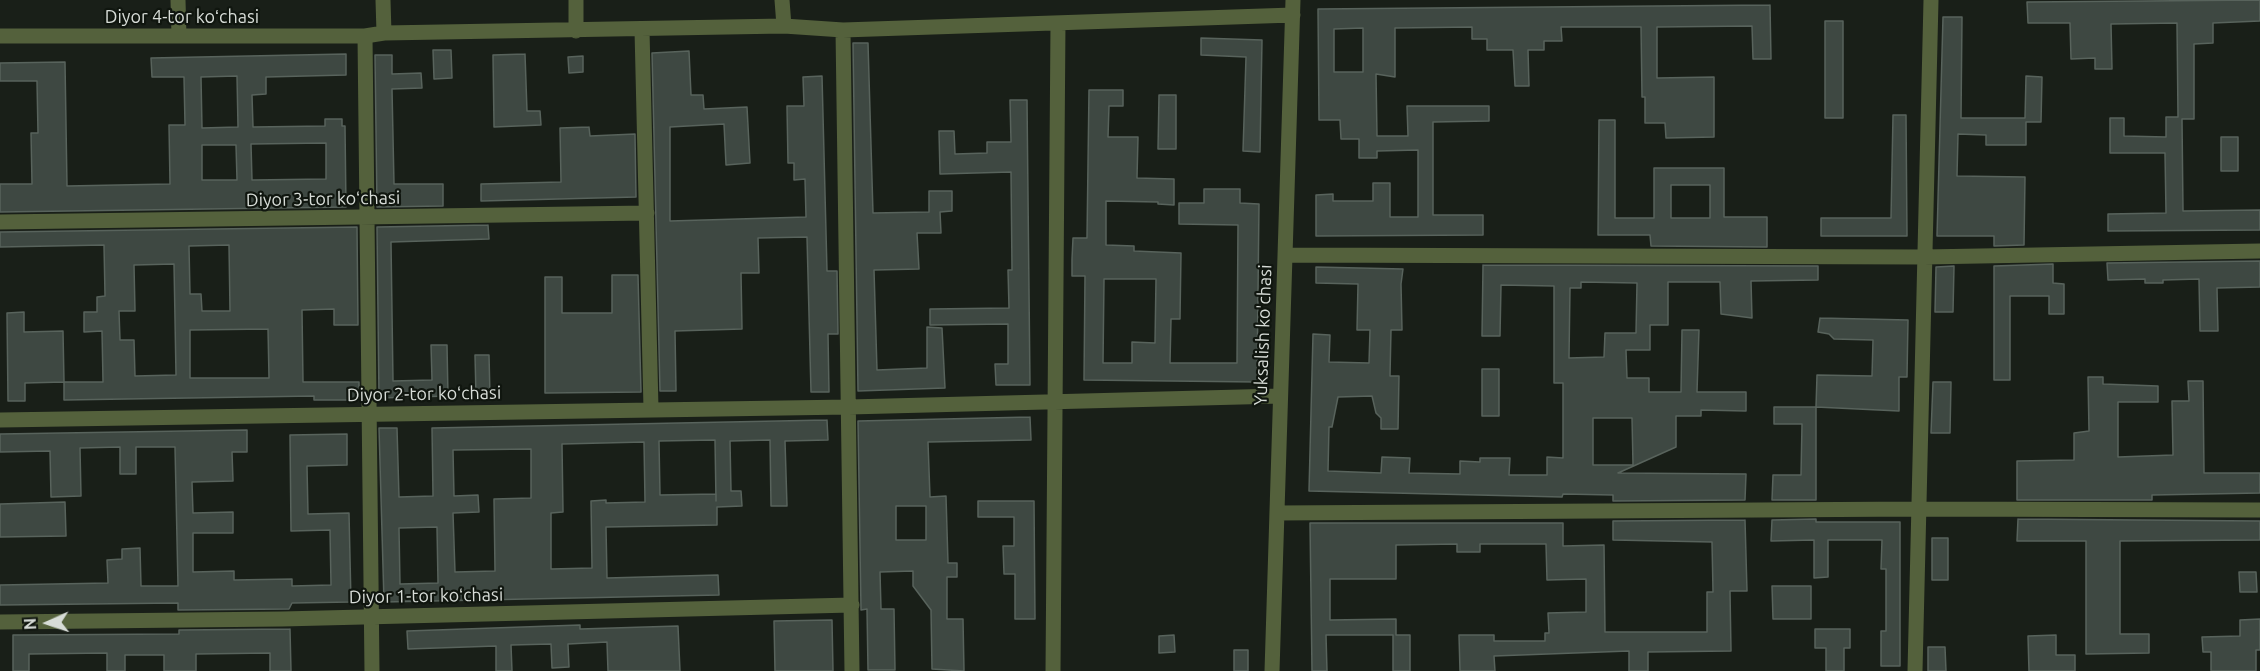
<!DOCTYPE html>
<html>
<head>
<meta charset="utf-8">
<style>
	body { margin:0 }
	#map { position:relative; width:2260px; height:671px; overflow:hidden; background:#191f18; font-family:Ubuntu,sans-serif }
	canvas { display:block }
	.north { position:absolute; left:18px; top:593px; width:60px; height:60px; -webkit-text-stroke:4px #10160f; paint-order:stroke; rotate:267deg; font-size:16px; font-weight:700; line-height:24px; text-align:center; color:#d7dcd7 }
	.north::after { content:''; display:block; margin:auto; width:21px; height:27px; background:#d7dcd7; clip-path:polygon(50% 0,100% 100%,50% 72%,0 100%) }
</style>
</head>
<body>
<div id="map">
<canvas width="2260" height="671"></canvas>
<div class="north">N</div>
</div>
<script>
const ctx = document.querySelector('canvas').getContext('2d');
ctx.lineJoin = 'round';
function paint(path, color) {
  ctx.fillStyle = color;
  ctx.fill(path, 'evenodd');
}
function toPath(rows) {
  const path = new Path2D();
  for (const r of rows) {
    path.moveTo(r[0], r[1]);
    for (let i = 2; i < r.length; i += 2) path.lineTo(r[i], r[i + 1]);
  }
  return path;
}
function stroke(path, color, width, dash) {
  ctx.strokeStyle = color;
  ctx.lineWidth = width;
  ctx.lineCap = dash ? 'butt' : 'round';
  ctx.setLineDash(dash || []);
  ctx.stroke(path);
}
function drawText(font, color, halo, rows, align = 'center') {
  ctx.font = font + ' Ubuntu,sans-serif';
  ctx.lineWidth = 4.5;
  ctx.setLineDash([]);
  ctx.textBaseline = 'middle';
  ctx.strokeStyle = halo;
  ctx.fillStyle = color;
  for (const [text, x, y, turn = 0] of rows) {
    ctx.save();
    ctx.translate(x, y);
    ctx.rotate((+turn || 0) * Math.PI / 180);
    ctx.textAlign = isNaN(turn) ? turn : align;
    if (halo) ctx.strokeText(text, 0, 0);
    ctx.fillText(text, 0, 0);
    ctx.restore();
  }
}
const building = toPath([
	[2260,0,2260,21,2213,23,2213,43,2194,44,2194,119,2182,119,2183,211,2260,210,2260,230,2108,231,2108,214,2166,213,2165,153,2110,153,2110,118,2124,118,2124,136,2166,137,2166,117,2178,117,2177,23,2111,24,2112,69,2095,69,2095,58,2071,59,2070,23,2028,23,2027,2,2260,0],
	[1770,5,1771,59,1753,59,1752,26,1657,27,1657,78,1714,77,1714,137,1666,138,1665,123,1645,123,1645,97,1642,97,1641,27,1561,27,1562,41,1544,41,1544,50,1528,50,1529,86,1515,86,1513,50,1487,50,1487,39,1472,39,1472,27,1395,28,1395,77,1376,74,1377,136,1408,136,1407,106,1489,106,1489,121,1433,122,1433,215,1483,215,1483,235,1316,236,1316,195,1333,194,1333,201,1373,201,1373,183,1390,183,1390,217,1418,217,1418,150,1377,151,1377,158,1359,158,1359,139,1341,139,1340,120,1319,120,1318,9,1770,5],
	[1363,28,1363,72,1334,72,1334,29,1363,28],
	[1943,17,1962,17,1961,118,2025,118,2026,76,2042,77,2041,122,2026,122,2026,145,1986,145,1986,135,1958,134,1957,176,2025,177,2024,245,1994,246,1994,236,1937,236,1943,17],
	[1825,21,1843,21,1843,118,1825,118,1825,21],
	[1201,38,1262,40,1260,152,1243,151,1246,57,1201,55,1201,38],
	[853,43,868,43,873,213,929,212,929,191,952,191,952,211,940,212,941,233,917,233,919,269,874,270,877,370,927,368,927,327,942,328,945,388,858,391,853,43],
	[433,50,451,50,452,78,434,79,433,50],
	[689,51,691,95,703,95,704,109,747,107,750,163,726,165,724,124,670,127,670,221,806,217,805,179,794,180,794,163,788,163,787,106,804,106,803,77,822,76,827,271,837,271,838,334,828,334,829,392,811,392,807,237,758,238,759,273,741,273,742,329,675,331,676,391,660,391,652,53,689,51],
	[346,54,346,75,266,77,266,94,252,95,253,127,325,126,325,119,342,119,342,126,345,126,346,207,0,212,0,184,32,184,31,133,38,133,37,81,0,81,0,63,65,62,67,186,170,184,169,125,185,125,184,77,152,77,151,58,346,54],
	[237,76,238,127,202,128,201,77,237,76],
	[326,143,326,179,252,180,251,144,326,143],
	[202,145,236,145,237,180,202,180,202,145],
	[525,54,527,111,540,111,541,125,494,127,493,55,525,54],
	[375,55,392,55,392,74,421,73,422,88,392,89,394,184,443,184,443,206,377,207,375,55],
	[583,56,583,72,569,73,568,57,583,56],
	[1089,90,1123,90,1123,106,1109,106,1108,137,1138,137,1137,178,1174,179,1174,205,1158,204,1158,202,1106,201,1106,245,1134,246,1134,251,1181,253,1180,319,1171,319,1170,363,1237,363,1238,225,1179,224,1179,203,1204,203,1204,189,1240,189,1240,203,1259,204,1257,382,1084,380,1085,276,1072,276,1072,259,1073,238,1087,238,1089,90],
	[1104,279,1156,279,1155,343,1132,342,1132,363,1103,363,1104,279],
	[1159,95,1176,95,1176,149,1158,149,1159,95],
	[1010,100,1027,100,1030,385,996,385,995,364,1008,364,1008,324,930,325,930,309,1009,308,1008,270,1012,270,1011,172,940,174,939,131,954,131,955,154,987,153,987,142,1011,142,1010,100],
	[1893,115,1906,115,1907,236,1821,236,1821,218,1891,218,1893,115],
	[1599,120,1615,120,1615,218,1654,218,1654,168,1724,168,1724,217,1767,217,1767,247,1651,246,1650,235,1598,235,1599,120],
	[1671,185,1710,185,1710,218,1671,218,1671,185],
	[589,127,590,136,635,134,636,197,481,201,481,184,561,182,560,128,589,127],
	[2221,137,2238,137,2238,171,2221,171,2221,137],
	[488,225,489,239,391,242,393,381,432,380,431,345,447,345,448,396,379,398,377,227,488,225],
	[357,227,358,325,334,325,334,309,302,310,303,382,359,382,359,398,352,400,314,400,314,396,64,400,64,382,103,382,102,331,84,332,84,312,97,312,97,297,105,296,104,245,0,247,0,232,357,227],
	[229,245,230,311,202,311,201,294,190,294,189,246,229,245],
	[174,264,176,375,135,376,134,340,120,340,119,311,135,311,134,265,174,264],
	[268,329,269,378,190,378,190,330,268,329],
	[2260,261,2260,287,2217,288,2218,331,2200,331,2199,279,2163,280,2163,283,2145,283,2145,279,2108,280,2107,263,2260,261],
	[2053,264,2053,283,2064,284,2064,314,2049,314,2049,296,2010,296,2010,380,1994,380,1994,266,2053,264],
	[1483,265,1818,266,1818,280,1751,281,1752,318,1721,314,1720,282,1668,282,1668,325,1650,325,1650,350,1626,350,1627,378,1649,378,1649,392,1681,392,1682,330,1699,330,1697,392,1746,392,1746,411,1701,410,1701,416,1676,416,1676,447,1618,473,1746,474,1745,500,1613,501,1613,495,1563,494,1562,497,1309,491,1313,334,1330,335,1329,362,1369,363,1370,330,1357,330,1358,284,1316,283,1316,267,1403,269,1401,284,1402,330,1391,330,1390,376,1399,376,1398,429,1381,429,1381,418,1376,413,1372,396,1338,397,1332,427,1329,427,1328,471,1381,473,1382,457,1410,458,1409,473,1460,474,1460,461,1480,462,1480,458,1510,458,1509,475,1547,475,1547,457,1563,458,1563,383,1554,383,1554,286,1501,285,1500,336,1482,336,1483,265],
	[1581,282,1637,283,1636,333,1605,333,1604,357,1569,358,1570,288,1581,288,1581,282],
	[1593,418,1632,418,1633,465,1593,465,1593,418],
	[1954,266,1953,312,1935,312,1936,267,1954,266],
	[612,275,638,275,641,392,545,393,545,277,562,277,562,313,612,313,612,275],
	[24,312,24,332,63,331,64,382,25,383,25,401,8,401,7,313,24,312],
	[1820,318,1908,320,1907,377,1899,377,1899,411,1816,407,1817,375,1872,376,1873,340,1834,339,1829,334,1818,332,1820,318],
	[475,355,489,355,490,396,476,396,475,355],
	[1482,369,1499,369,1499,416,1482,416,1482,369],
	[2088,377,2103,377,2103,384,2158,386,2158,402,2118,402,2118,457,2173,455,2172,401,2189,401,2188,381,2203,381,2204,473,2260,473,2260,493,2152,495,2152,500,2017,500,2017,461,2074,460,2074,433,2089,431,2088,377],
	[1933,382,1951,382,1950,433,1931,433,1933,382],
	[1774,407,1816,407,1816,500,1772,500,1773,475,1801,475,1802,424,1774,424,1774,407],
	[1030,417,1031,440,928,442,930,497,946,496,948,563,957,563,957,577,947,577,947,619,963,619,964,671,932,669,931,610,913,586,913,571,880,572,881,609,894,609,895,670,868,670,867,609,861,610,858,421,1030,417],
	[896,506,926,506,926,540,896,540,896,506],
	[827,420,828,440,785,441,787,506,771,506,770,440,730,441,731,491,741,491,742,506,717,507,717,525,606,527,607,578,718,575,719,595,384,602,379,428,397,428,399,497,433,496,432,428,827,420],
	[715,440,716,501,716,494,660,495,659,441,715,440],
	[644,442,645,502,606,503,606,500,591,501,592,568,551,569,551,513,563,512,562,444,644,442],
	[531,449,531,498,494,499,495,571,455,572,453,513,479,512,478,495,454,496,453,450,531,449],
	[437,527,438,583,400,584,399,528,437,527],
	[247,430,247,452,232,452,233,481,192,482,193,513,233,512,233,533,193,533,193,572,234,571,234,580,292,579,292,586,331,585,330,530,291,531,290,435,347,434,347,465,307,466,308,514,349,513,351,602,292,603,289,609,178,610,178,603,0,605,0,585,108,583,107,560,122,559,122,549,140,548,141,586,178,586,175,447,136,447,136,474,120,474,120,447,80,448,81,496,51,497,50,451,0,452,0,434,247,430],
	[978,501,1034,501,1035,619,1015,619,1015,574,1004,574,1003,546,1014,546,1014,517,978,517,978,501],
	[65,502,66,536,0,537,0,504,65,502],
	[1816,519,1816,522,1900,522,1900,666,1881,666,1881,631,1886,631,1886,569,1881,569,1882,540,1828,540,1828,577,1814,578,1814,540,1771,541,1772,520,1816,519],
	[2018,519,2260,521,2260,540,2120,541,2120,634,2149,634,2149,653,2086,654,2086,541,2017,541,2018,519],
	[1745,520,1747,591,1730,591,1731,651,1648,652,1648,671,1629,671,1629,651,1494,656,1495,671,1460,671,1459,635,1494,635,1494,641,1545,641,1545,633,1549,633,1548,613,1586,612,1586,579,1547,580,1546,544,1480,544,1480,552,1457,552,1457,544,1396,545,1396,579,1330,579,1330,620,1396,619,1396,635,1410,635,1410,671,1393,671,1393,635,1326,635,1327,671,1312,671,1310,523,1563,523,1563,546,1604,545,1605,632,1707,632,1707,592,1713,592,1712,542,1613,540,1613,521,1745,520],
	[1932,538,1948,538,1948,580,1932,580,1932,538],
	[2239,572,2256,572,2257,592,2240,592,2239,572],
	[1772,586,1811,586,1811,619,1773,619,1772,586],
	[2260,619,2260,650,2256,650,2256,671,2211,671,2211,652,2203,652,2202,637,2240,636,2240,620,2260,619],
	[832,620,833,671,775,671,774,621,832,620],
	[580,625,580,629,678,626,680,671,608,671,607,642,568,644,569,667,552,668,551,644,511,645,512,671,496,671,496,646,408,649,407,631,580,625],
	[290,629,291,671,270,671,270,653,196,654,196,671,164,671,164,655,125,655,125,671,107,671,107,653,29,654,29,671,13,671,13,635,179,634,179,630,290,629],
	[1815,629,1850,629,1850,648,1844,648,1844,671,1826,671,1826,648,1815,648,1815,629],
	[1174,635,1175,652,1159,653,1159,636,1174,635],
	[2056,635,2056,655,2075,655,2075,671,2029,671,2028,636,2056,635],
	[1928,647,1945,647,1946,671,1928,671,1928,647],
	[1234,650,1248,650,1248,671,1234,671,1234,650]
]);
paint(building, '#3e4842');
stroke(building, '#58635c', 1.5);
stroke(toPath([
	[178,0,179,36],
	[383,0,384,33],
	[576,0,576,31],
	[782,0,784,26,843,30,852,671],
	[642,30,651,409],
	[843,30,1293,15],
	[0,36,365,36,384,33,784,26],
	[365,36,372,671],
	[0,222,647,213],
	[1285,255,1924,257,2260,251],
	[0,420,849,407,1280,396],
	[1277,513,1919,509,2260,510],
	[0,622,282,619,852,605],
	[1053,671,1058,23],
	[1272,671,1293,0],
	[1915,671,1931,0]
]), '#54613c', 15);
drawText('18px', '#d7dcd7', '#10160f', [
	["Diyor 4-tor koʻchasi",182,17],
	["Diyor 3-tor koʻchasi",323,199,-1],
	["Yuksalish ko'chasi",1263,335,-88],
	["Diyor 2-tor koʻchasi",424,394,-1],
	["Diyor 1-tor koʻchasi",426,596,-1]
]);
</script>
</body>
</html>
